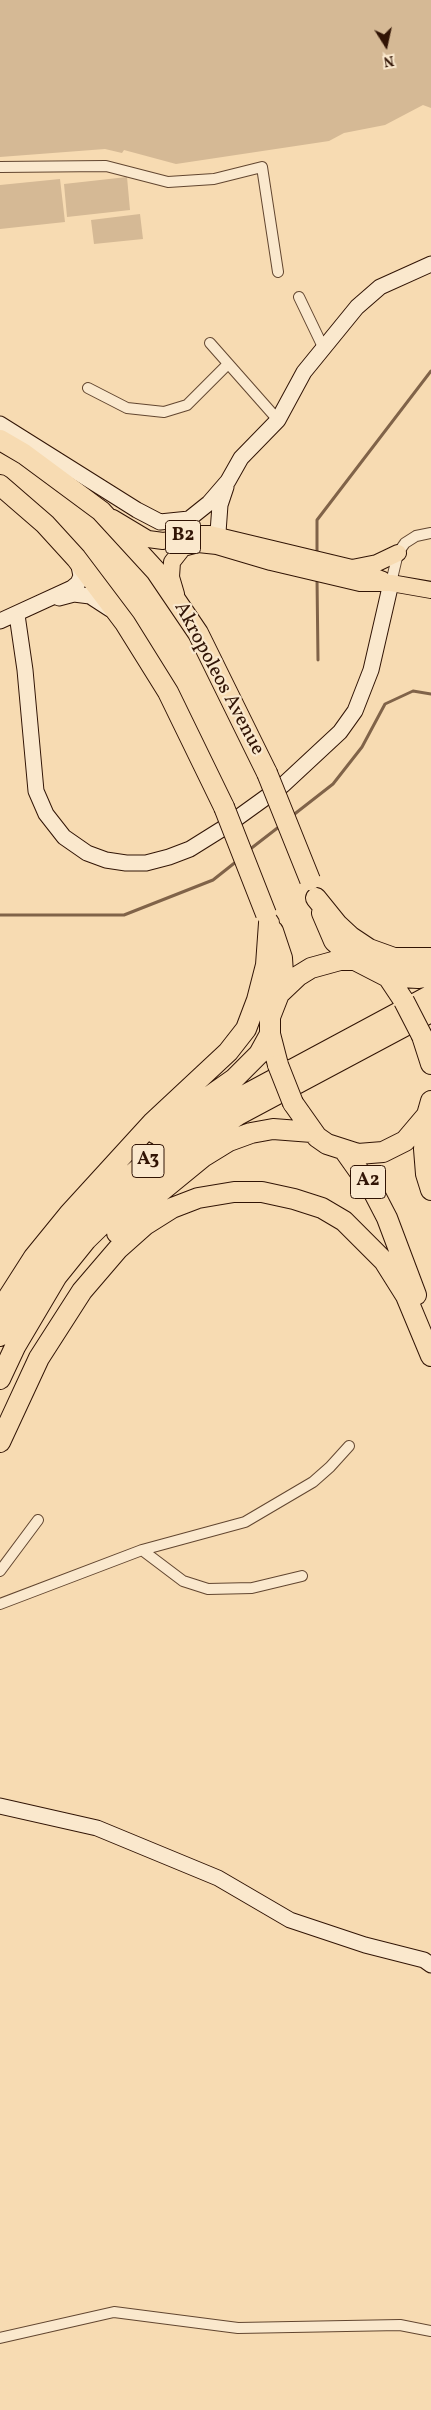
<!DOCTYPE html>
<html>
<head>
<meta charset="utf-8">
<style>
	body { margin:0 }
	#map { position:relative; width:431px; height:2410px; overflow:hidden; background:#f7dbb2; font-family:Vollkorn,serif }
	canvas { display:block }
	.north { position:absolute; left:361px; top:20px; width:50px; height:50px; -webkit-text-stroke:4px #fae8cd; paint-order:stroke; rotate:170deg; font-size:14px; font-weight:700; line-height:20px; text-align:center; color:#311405 }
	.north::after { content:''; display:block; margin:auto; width:18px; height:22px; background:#311405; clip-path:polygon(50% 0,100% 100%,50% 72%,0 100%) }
</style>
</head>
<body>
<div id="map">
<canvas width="431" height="2410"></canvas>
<div class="north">N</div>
</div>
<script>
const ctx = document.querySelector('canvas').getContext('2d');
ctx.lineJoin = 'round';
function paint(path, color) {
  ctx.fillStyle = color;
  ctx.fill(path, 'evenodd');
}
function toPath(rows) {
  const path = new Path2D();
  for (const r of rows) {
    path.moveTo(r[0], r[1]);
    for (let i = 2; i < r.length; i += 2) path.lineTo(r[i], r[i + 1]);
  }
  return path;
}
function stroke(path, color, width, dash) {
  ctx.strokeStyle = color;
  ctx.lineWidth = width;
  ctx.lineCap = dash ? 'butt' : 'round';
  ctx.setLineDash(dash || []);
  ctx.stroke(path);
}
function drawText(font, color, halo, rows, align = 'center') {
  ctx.font = font + ' Vollkorn,serif';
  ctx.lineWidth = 4.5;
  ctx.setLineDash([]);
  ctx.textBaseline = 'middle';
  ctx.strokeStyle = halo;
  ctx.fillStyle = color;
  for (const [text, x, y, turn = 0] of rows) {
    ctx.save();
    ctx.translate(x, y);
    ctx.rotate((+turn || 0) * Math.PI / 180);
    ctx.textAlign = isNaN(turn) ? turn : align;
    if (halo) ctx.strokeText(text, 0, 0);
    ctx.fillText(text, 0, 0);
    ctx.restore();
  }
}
paint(toPath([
	[0,0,431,0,431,108,423,105,385,125,344,133,329,141,176,164,124,150,122,153,105,149,0,157],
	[127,177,130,210,67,217,64,184],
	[60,179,65,222,0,229,0,185],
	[140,214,143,239,94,244,91,220]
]), '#d5b995');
stroke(toPath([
	[317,554,317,520,431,371],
	[317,578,318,660],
	[292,816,333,784,362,747,385,704,413,691,431,694],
	[249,850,280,826],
	[0,915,124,915,213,880,237,861]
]), '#806349', 3);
const street = toPath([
	[0,167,106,166,168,182,214,179,262,167,278,272],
	[299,297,323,347],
	[210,343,278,420],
	[88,388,127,408,164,412,187,405,228,364],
	[391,583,398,553,405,543,416,536,431,533],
	[142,1550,183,1581,208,1589,252,1588,302,1576],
	[0,1571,38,1520],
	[0,1604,142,1550,245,1522,313,1482,330,1467,349,1446],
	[0,2338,114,2312,238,2328,400,2325,431,2331]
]);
const secondary = toPath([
	[0,424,137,510,160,522,189,519,209,503,228,481,241,458,278,420,304,372,357,307,380,287,431,264],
	[217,546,220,505,226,487],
	[59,598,74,594,90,596,110,609],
	[17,615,25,670,36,791,46,814,64,837,87,853,106,860,126,863,146,863,169,857,190,849,222,829,283,785,340,732,355,711,371,670,391,583],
	[0,621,72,588,78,583,81,576,78,561],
	[0,1806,97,1828,218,1878,290,1920,365,1945,424,1960,431,1965]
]);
const primary = toPath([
	[113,518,148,539,163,541,199,534,210,534,352,568,383,580],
	[352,568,377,563,398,553],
	[176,594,171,577,172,562,183,548,198,544,217,546,271,562,360,583,391,583,431,590]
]);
const highway = toPath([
	[0,440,24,454,101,511,156,571,198,633,267,773],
	[0,485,45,524,76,558,125,623,168,692,224,807],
	[316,898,337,924,351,937,369,949,394,958,431,958],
	[322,913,334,941,355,960],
	[273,931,282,958,283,974,279,994],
	[380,970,400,977,418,978,431,976],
	[422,1036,431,1064],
	[278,1065,270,1034,270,1017,279,994,298,976,311,968,340,960,355,960,388,977,404,1001],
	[293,1103,317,1137,327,1144,358,1154,383,1152,405,1141,427,1115,431,1101],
	[427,1115,424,1149,426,1174,431,1190],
	[156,1134,234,1079,259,1054,270,1034],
	[344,1150,373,1191,387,1218,416,1295],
	[117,1233,148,1202,203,1157,229,1141,251,1133,273,1129,312,1132],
	[0,1310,34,1257,69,1214,153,1122,228,1052,246,1029,257,1000,266,965,269,923],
	[0,1336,46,1268,76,1232,117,1187,161,1150,230,1103,431,995],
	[0,1379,15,1347,57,1276,86,1240,129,1198,170,1161,238,1115,431,1012],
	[0,1442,39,1358,82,1291,118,1249,145,1225,172,1208,198,1198,234,1192,262,1192,294,1199,322,1208,344,1221,384,1261,406,1296,431,1356]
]);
stroke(street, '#624630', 12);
stroke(secondary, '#311405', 17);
stroke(primary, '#311405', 18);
stroke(highway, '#311405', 22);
stroke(street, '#fae8cd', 10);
stroke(secondary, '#fae8cd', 15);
stroke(primary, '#f7dbb2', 16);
stroke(highway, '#f7dbb2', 20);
const highwayBridge = toPath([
	[267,773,310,880],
	[224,807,266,914],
	[404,1001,422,1036],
	[278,1065,293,1103]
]);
stroke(highwayBridge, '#311405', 22, []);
stroke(highwayBridge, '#f7dbb2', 20);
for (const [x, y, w] of [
	[183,537,35],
	[148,1161,32],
	[368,1182,35]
]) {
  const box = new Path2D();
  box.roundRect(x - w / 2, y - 16.5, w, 33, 4);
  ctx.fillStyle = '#fae8cd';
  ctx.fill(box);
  stroke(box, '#311405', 1);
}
drawText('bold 19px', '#311405', null, [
	["B2",183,537],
	["A3",148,1161],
	["A2",368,1182]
]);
drawText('20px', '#311405', '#fae8cd', [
	["Akropoleos Avenue",218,679,62]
]);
</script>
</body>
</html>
